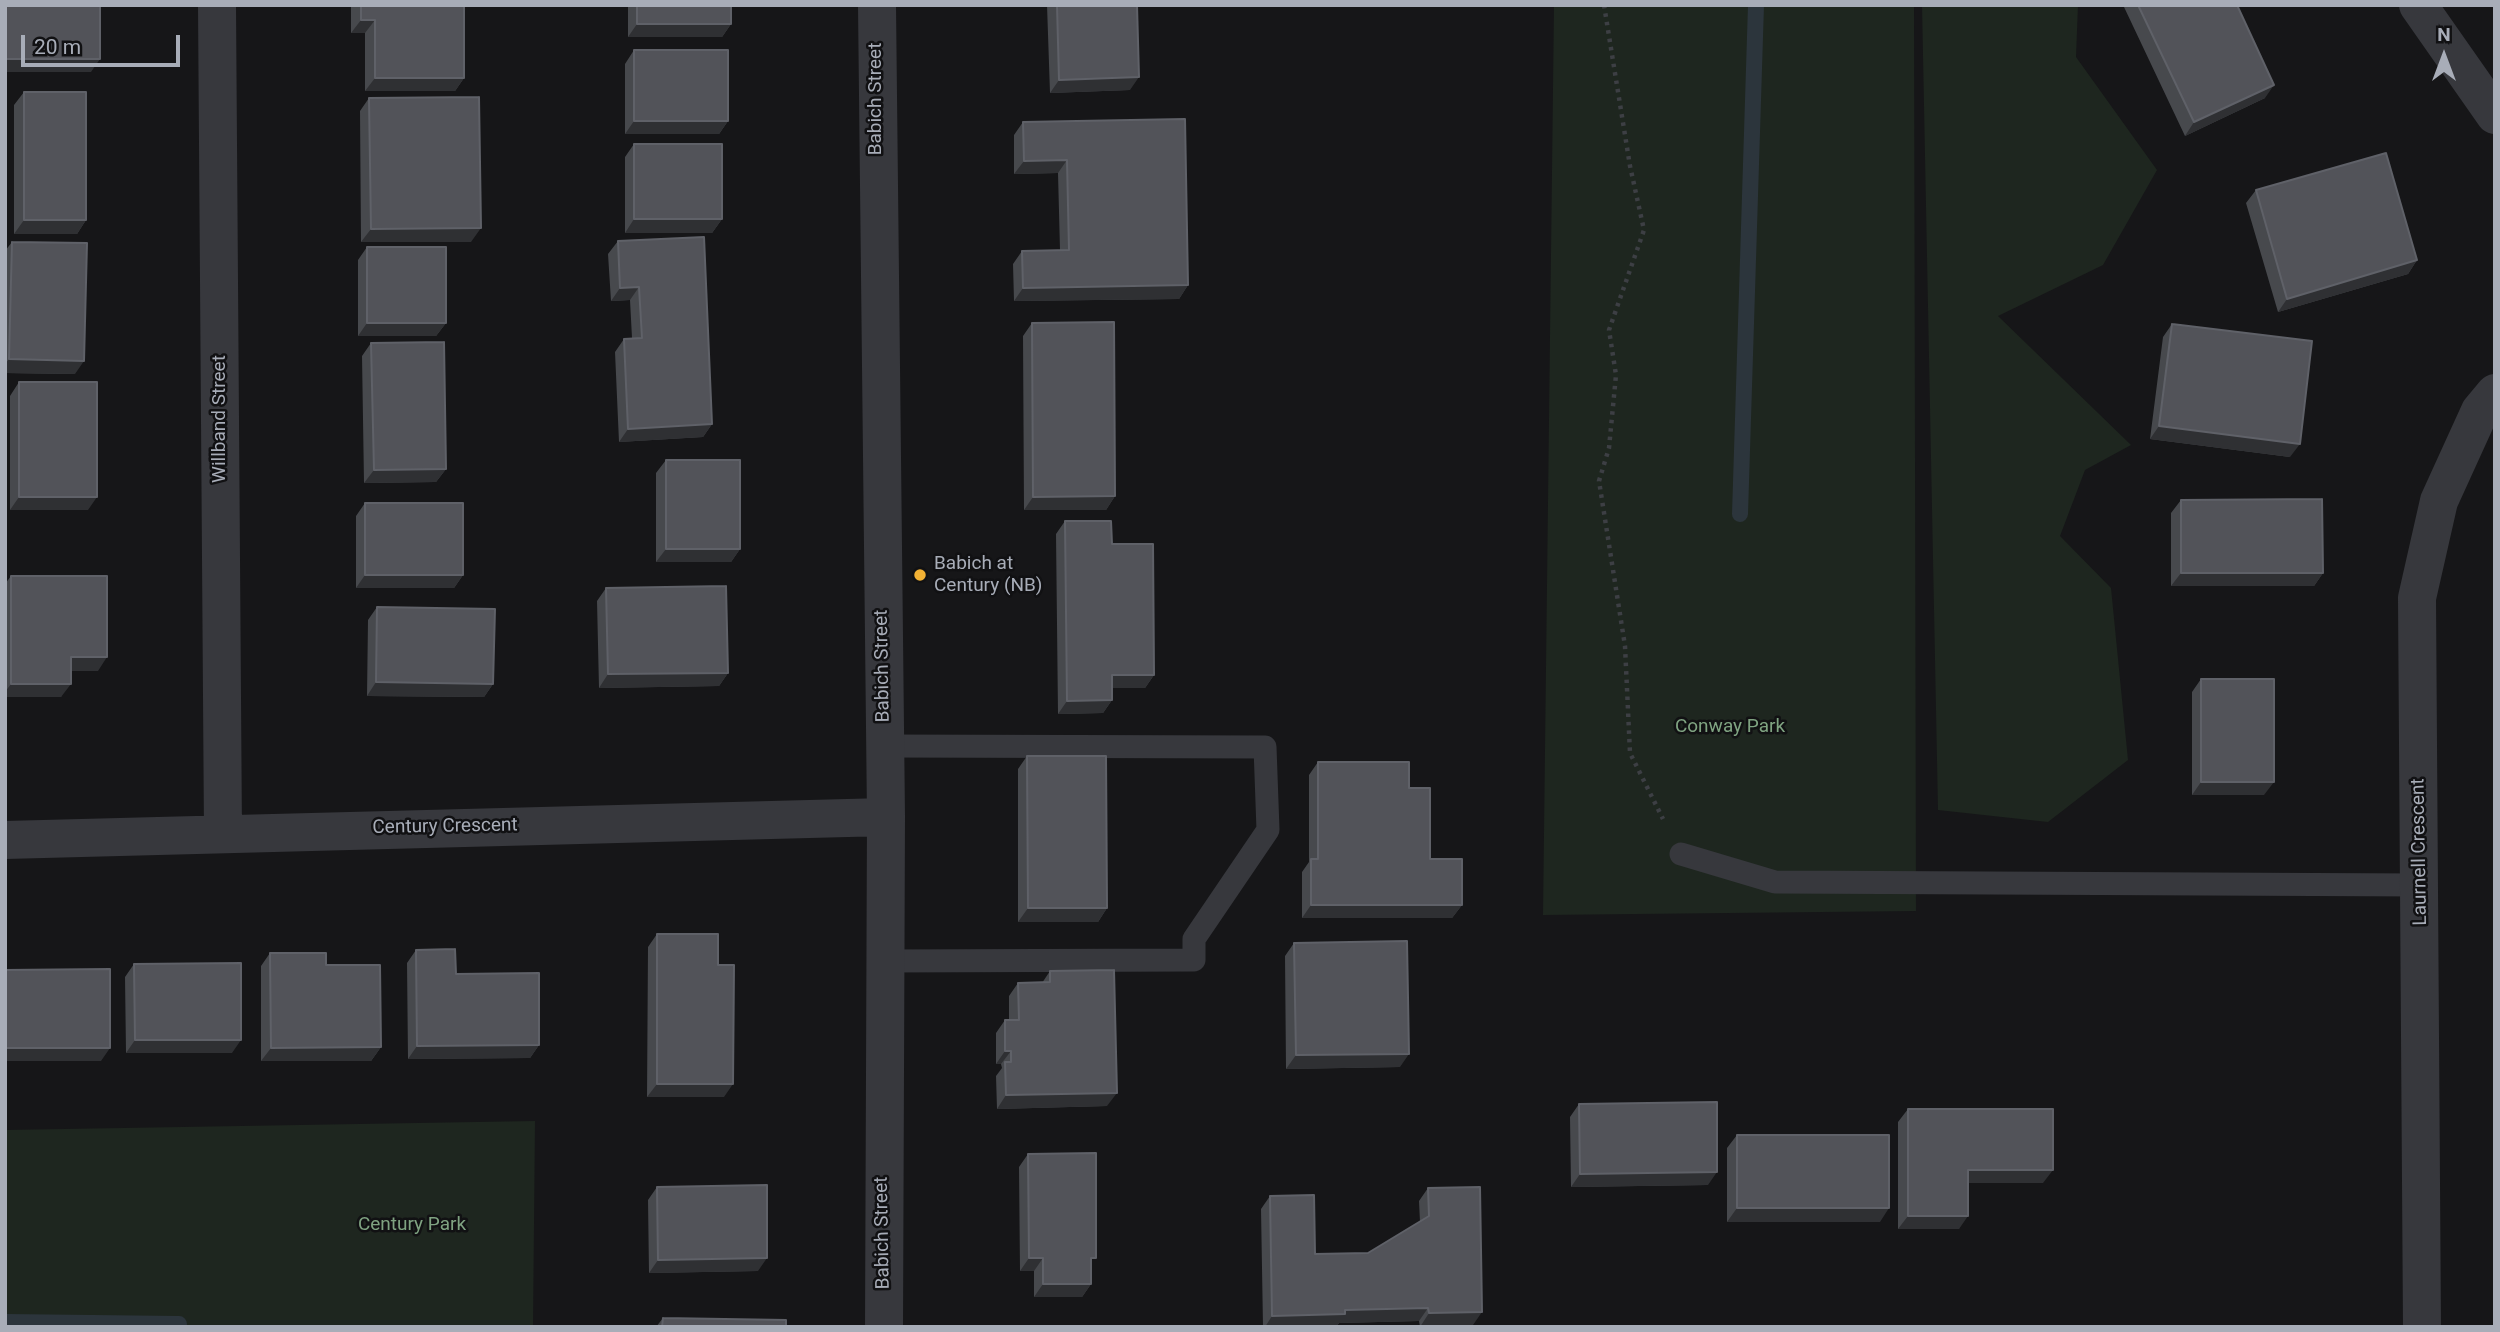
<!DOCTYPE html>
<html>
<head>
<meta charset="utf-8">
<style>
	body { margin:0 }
	#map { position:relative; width:2500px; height:1332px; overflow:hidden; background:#161618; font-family:Roboto,sans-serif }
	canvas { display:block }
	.frame { position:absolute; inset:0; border:7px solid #a8adb8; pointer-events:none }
	.north { position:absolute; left:2409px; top:21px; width:70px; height:70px; -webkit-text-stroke:5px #111113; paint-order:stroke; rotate:0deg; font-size:19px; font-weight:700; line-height:28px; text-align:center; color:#a8adb8 }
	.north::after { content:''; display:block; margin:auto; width:24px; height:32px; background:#a8adb8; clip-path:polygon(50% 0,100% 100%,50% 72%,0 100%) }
	.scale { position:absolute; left:21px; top:35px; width:159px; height:32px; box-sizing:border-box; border:4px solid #a8adb8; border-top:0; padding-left:9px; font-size:21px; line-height:24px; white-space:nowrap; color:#a8adb8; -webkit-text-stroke:5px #111113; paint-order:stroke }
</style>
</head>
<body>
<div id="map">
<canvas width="2500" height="1332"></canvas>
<div class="frame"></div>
<div class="north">N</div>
<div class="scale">20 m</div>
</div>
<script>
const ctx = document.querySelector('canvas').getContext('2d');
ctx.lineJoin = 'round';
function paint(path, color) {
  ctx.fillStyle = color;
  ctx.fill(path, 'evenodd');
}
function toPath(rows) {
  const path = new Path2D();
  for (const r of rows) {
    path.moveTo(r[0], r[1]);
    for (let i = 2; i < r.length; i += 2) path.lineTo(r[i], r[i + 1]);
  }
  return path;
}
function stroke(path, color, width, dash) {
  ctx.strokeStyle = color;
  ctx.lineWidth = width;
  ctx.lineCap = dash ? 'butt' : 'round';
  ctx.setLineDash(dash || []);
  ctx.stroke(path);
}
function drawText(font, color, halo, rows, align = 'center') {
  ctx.font = font + ' Roboto,sans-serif';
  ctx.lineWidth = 5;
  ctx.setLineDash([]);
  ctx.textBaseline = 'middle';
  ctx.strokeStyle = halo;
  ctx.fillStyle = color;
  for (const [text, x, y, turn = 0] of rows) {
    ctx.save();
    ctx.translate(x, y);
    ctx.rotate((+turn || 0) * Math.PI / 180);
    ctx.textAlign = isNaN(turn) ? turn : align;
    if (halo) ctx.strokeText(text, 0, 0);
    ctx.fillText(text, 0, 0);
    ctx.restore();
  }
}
paint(toPath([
	[1554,5,1914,5,1916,911,1543,915],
	[1922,5,2078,5,2076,57,2157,170,2103,265,1998,316,2131,445,2085,470,2060,536,2111,588,2128,760,2048,822,1938,810],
	[535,1121,533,1327,5,1327,5,1130]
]), '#1e261f');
stroke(toPath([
	[1740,514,1756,5],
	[5,1322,179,1324]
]), '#2c353c', 16);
stroke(toPath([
	[1604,5,1630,166,1644,230,1609,330,1616,375,1609,448,1599,481,1625,646,1630,753,1663,819]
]), '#3d3f44', 4.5, [3.5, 5]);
stroke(toPath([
	[1681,854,1775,882,2421,885],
	[884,961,1194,960,1194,939,1268,830,1265,747,884,746]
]), '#37383d', 23);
stroke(toPath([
	[217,5,223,833],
	[877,5,886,817,884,1327],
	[2418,5,2495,115],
	[5,840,886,817],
	[2422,1327,2417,598,2439,501,2480,411,2495,393]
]), '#37383d', 38);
paint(toPath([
	[351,5,464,5,464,78,455,91,365,91,365,33,351,33],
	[628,5,731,5,731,24,722,37,628,37],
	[1047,5,1137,5,1130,90,1050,93],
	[2124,5,2237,5,2265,98,2185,136,2124,7],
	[634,50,728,121,719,134,625,134,625,64],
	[24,92,86,220,77,234,14,234,14,105],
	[369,98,471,242,361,242,360,111],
	[1185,119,1188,285,1179,299,1014,301,1013,264,1022,251,1060,250,1058,173,1014,174,1014,135,1023,122],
	[634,144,722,219,712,233,625,233,625,157],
	[2256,190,2417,260,2408,274,2278,312,2246,203],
	[618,241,712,424,703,437,619,442,615,352,624,339,632,338,630,300,611,301,608,254],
	[12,242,75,374,5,373,5,251],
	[367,247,446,323,436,336,358,336,358,260],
	[1032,323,1115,496,1106,510,1024,510,1023,336],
	[2172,324,2290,457,2150,439,2163,337],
	[371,343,446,469,436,482,364,483,362,356],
	[19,382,88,510,10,510,10,396],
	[666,460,740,549,731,562,656,562,656,473],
	[2181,500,2323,573,2314,586,2171,586,2171,513],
	[365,503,463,575,454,588,356,588,356,516],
	[1065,521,1112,544,1154,675,1145,688,1112,688,1112,700,1103,713,1058,714,1056,534],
	[11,576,98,671,71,671,61,697,5,697,5,584],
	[606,588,728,673,719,686,599,688,597,601],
	[377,607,493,684,484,697,367,696,368,620],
	[2201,679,2264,795,2192,795,2192,692],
	[1027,756,1107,908,1098,922,1018,922,1018,769],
	[1318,762,1409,788,1430,859,1462,905,1452,918,1302,918,1302,872,1309,862,1309,775],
	[657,934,718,965,724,1097,647,1097,648,947],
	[1294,943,1400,1067,1286,1069,1285,956],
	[416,950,456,974,539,1045,530,1058,408,1059,407,963],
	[270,953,326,965,381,1047,371,1061,261,1061,261,966],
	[134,964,232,1053,126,1053,125,977],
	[1050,971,1107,1106,997,1109,996,1076,1002,1068,1001,1064,996,1064,996,1033,1005,1020,1009,1020,1009,996,1018,983,1042,983],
	[1579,1104,1708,1185,1571,1187,1570,1117],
	[1908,1109,2043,1183,1968,1183,1959,1229,1898,1229,1898,1122],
	[1737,1135,1880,1222,1727,1222,1727,1148],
	[1028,1154,1091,1266,1091,1284,1082,1297,1034,1297,1034,1271,1020,1271,1019,1167],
	[657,1187,758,1271,649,1273,648,1200],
	[1428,1188,1473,1325,1420,1327,1419,1321,1339,1323,1336,1327,1263,1327,1261,1209,1270,1196,1315,1254,1368,1253,1420,1222,1419,1201],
	[663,1318,786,1327,656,1327]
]), '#47494d');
paint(toPath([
	[361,20,375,20,365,33,351,33],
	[637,24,731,24,722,37,628,37],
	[5,59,100,59,91,72,5,72],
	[1139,77,1130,90,1050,93,1059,80],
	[375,78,464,78,455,91,365,91],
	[2274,85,2265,98,2185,136,2194,122],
	[634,121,728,121,719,134,625,134],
	[1067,160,1058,173,1014,174,1024,161],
	[634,219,722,219,712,233,625,233],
	[24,220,86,220,77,234,14,234],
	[481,228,471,242,361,242,371,229],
	[2417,260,2408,274,2278,312,2287,299],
	[1188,285,1179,299,1014,301,1023,288],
	[639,287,630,300,611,301,620,288],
	[367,323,446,323,436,336,358,336],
	[9,359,84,361,75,374,5,373,5,364],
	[712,424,703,437,619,442,628,429],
	[2159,426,2300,444,2290,457,2150,439],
	[446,469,436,482,364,483,374,470],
	[1115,496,1106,510,1024,510,1033,497],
	[19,497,97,497,88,510,10,510],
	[666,549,740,549,731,562,656,562],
	[2181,573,2323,573,2314,586,2171,586],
	[365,575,463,575,454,588,356,588],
	[71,657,107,657,98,671,61,671],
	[728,673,719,686,599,688,608,674],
	[1112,675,1154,675,1145,688,1103,688],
	[376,682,493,684,484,697,367,696],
	[11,684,71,684,61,697,5,697,5,692],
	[1112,700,1103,713,1058,714,1067,701],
	[2201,782,2274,782,2264,795,2192,795],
	[1311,905,1462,905,1452,918,1302,918],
	[1028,908,1107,908,1098,922,1018,922],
	[135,1040,241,1040,232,1053,126,1053],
	[539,1045,530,1058,408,1059,417,1046],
	[381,1047,371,1061,261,1061,271,1048],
	[5,1048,110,1048,101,1061,5,1061],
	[1005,1051,1011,1051,1001,1064,996,1064],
	[1409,1054,1400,1067,1286,1069,1296,1055],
	[657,1084,733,1084,724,1097,647,1097],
	[1117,1093,1107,1106,997,1109,1006,1095],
	[1968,1170,2053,1170,2043,1183,1959,1183],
	[1717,1172,1708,1185,1571,1187,1580,1174],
	[1737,1208,1889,1208,1880,1222,1727,1222],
	[1908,1216,1968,1216,1959,1229,1898,1229],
	[767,1258,758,1271,649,1273,658,1260],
	[1029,1258,1043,1258,1034,1271,1020,1271],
	[1043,1284,1091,1284,1082,1297,1034,1297],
	[1428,1308,1419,1321,1339,1323,1336,1327,1265,1327,1272,1316,1345,1310],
	[1482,1312,1473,1325,1420,1327,1429,1313]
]), '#2f3033');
const building = toPath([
	[5,5,100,5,100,59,5,59,5,5],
	[361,5,464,5,464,78,375,78,375,20,361,20,361,5],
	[637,5,731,5,731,24,637,24,637,5],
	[1057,5,1137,5,1139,77,1059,80,1057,5],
	[2138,5,2237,5,2274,85,2194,122,2138,5],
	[634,50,728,50,728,121,634,121,634,50],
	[24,92,86,92,86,220,24,220,24,92],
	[479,97,481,228,371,229,369,98,479,97],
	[1185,119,1188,285,1023,288,1022,251,1069,250,1067,160,1024,161,1023,122,1185,119],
	[634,144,722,144,722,219,634,219,634,144],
	[2386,153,2417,260,2287,299,2256,190,2386,153],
	[704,237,712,424,628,429,624,339,642,338,639,287,620,288,618,241,704,237],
	[12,242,87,243,84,361,9,359,12,242],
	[367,247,446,247,446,323,367,323,367,247],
	[1114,322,1115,496,1033,497,1032,323,1114,322],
	[2172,324,2312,341,2300,444,2159,426,2172,324],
	[444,342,446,469,374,470,371,343,444,342],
	[19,382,97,382,97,497,19,497,19,382],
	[666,460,740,460,740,549,666,549,666,460],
	[2322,499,2323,573,2181,573,2181,500,2322,499],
	[365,503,463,503,463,575,365,575,365,503],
	[1065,521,1111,521,1112,544,1153,544,1154,675,1112,675,1112,700,1067,701,1065,521],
	[11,576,107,576,107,657,71,657,71,684,11,684,11,576],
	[726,586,728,673,608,674,606,588,726,586],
	[377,607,495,609,493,684,376,682,377,607],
	[2201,679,2274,679,2274,782,2201,782,2201,679],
	[1027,756,1106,756,1107,908,1028,908,1027,756],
	[1318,762,1409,762,1409,788,1430,788,1430,859,1462,859,1462,905,1311,905,1311,859,1318,859,1318,762],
	[657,934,718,934,718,965,734,965,733,1084,657,1084,657,934],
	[1407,941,1409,1054,1296,1055,1294,943,1407,941],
	[455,949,456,974,539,973,539,1045,417,1046,416,950,455,949],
	[270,953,326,953,326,965,380,965,381,1047,271,1048,270,953],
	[241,963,241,1040,135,1040,134,964,241,963],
	[110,969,110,1048,5,1048,5,970,110,969],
	[1114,970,1117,1093,1006,1095,1005,1062,1011,1062,1011,1051,1005,1051,1005,1020,1019,1020,1018,983,1050,982,1050,971,1114,970],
	[1717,1102,1717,1172,1580,1174,1579,1104,1717,1102],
	[1908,1109,2053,1109,2053,1170,1968,1170,1968,1216,1908,1216,1908,1109],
	[1737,1135,1889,1135,1889,1208,1737,1208,1737,1135],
	[1096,1153,1096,1258,1091,1258,1091,1284,1043,1284,1043,1258,1029,1258,1028,1154,1096,1153],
	[767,1185,767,1258,658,1260,657,1187,767,1185],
	[1480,1187,1482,1312,1429,1313,1428,1308,1345,1310,1345,1314,1272,1316,1270,1196,1314,1195,1315,1254,1368,1253,1429,1216,1428,1188,1480,1187],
	[663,1318,786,1320,786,1327,662,1327,663,1318]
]);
paint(building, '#525359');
stroke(building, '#5f6168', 2);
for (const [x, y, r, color] of [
	[920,575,7,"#f2b134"]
]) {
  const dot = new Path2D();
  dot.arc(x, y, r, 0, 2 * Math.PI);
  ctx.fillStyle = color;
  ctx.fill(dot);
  stroke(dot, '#111113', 2.5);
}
drawText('19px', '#a8adb8', '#111113', [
	["Babich Street",876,99,-90],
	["Willband Street",220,419,-90],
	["Babich Street",883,666,-91],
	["Century Crescent",445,827,-1],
	["Laurnell Crescent",2420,852,-91],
	["Babich Street",883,1233,-91]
]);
drawText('19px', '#a8adb8', '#111113', [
	["Babich at",934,564],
	["Century (NB)",934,586]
], 'left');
drawText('19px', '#7fa381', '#111113', [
	["Conway Park",1730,727],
	["Century Park",412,1225]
]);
</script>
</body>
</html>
